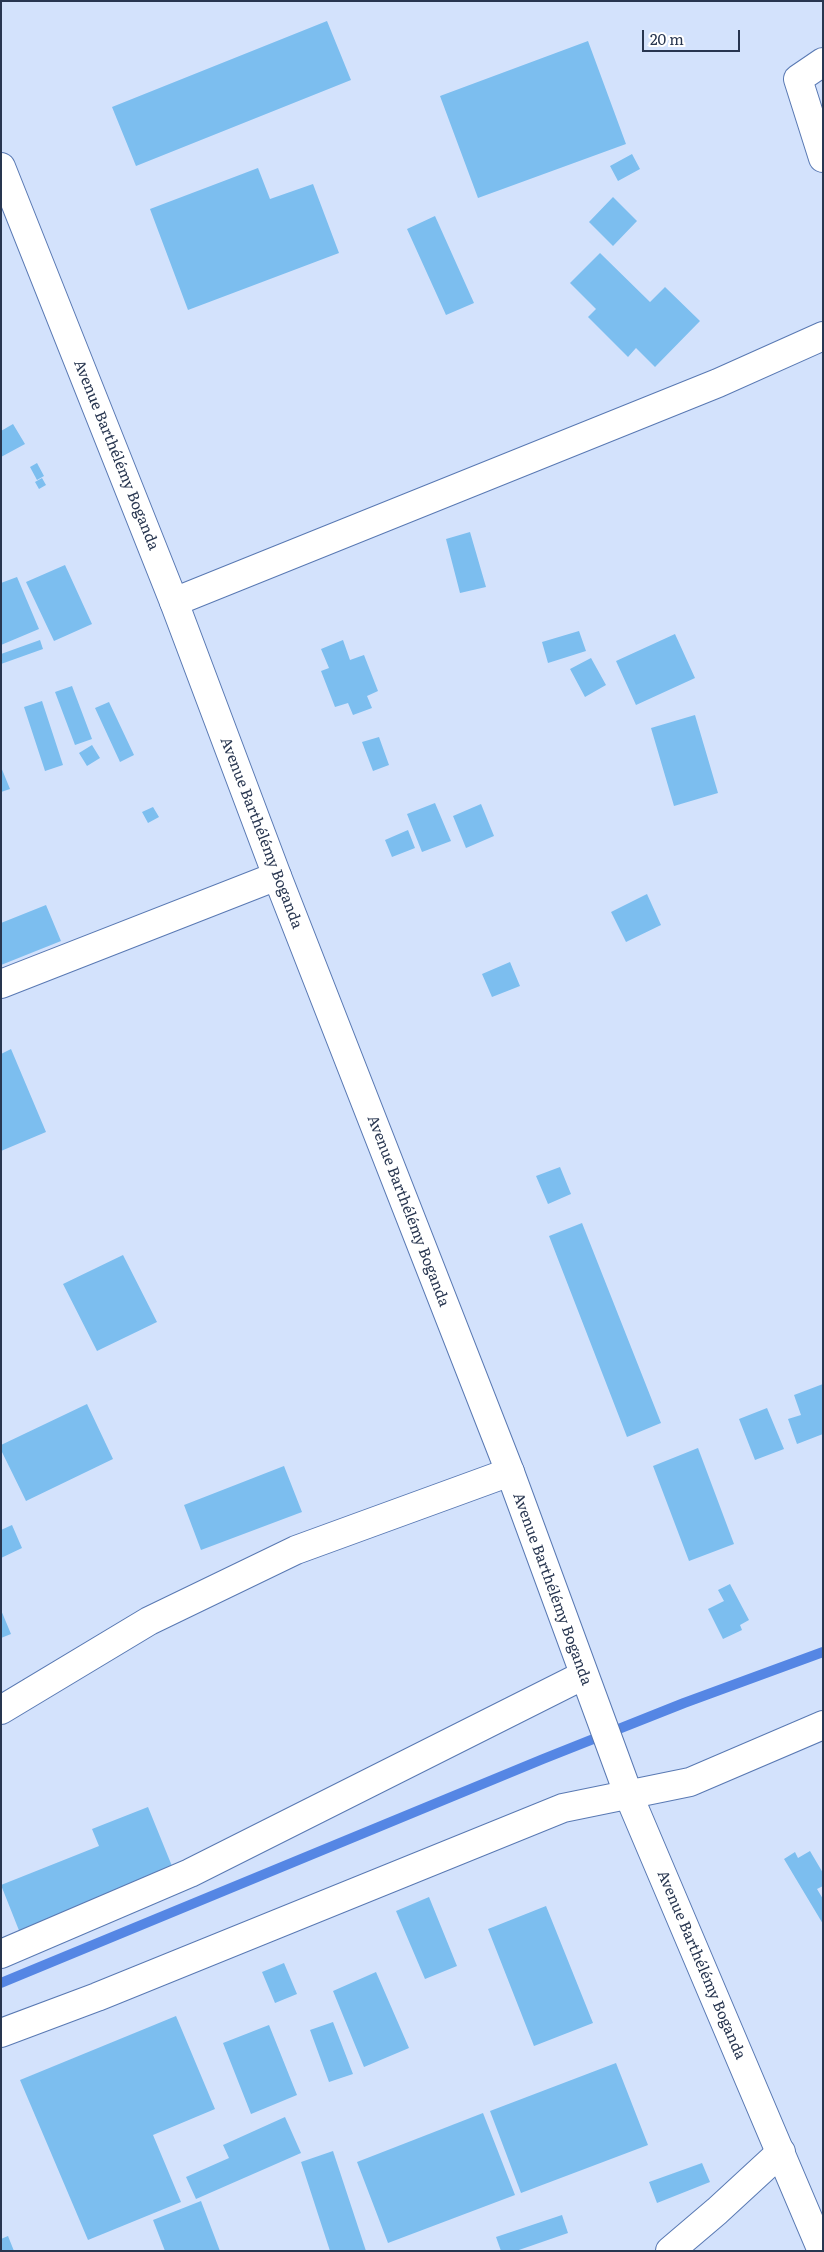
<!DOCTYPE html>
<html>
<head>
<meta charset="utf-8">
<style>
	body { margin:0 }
	#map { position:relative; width:824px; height:2252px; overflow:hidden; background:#d3e2fc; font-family:Literata,serif }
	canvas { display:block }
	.frame { position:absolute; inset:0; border:2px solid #283650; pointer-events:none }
	.scale { position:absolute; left:642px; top:30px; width:98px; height:22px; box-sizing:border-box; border:2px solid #283650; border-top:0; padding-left:6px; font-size:15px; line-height:18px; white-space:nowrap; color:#283650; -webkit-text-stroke:4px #fff; paint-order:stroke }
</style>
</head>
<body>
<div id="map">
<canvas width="824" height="2252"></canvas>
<div class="frame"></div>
<div class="scale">20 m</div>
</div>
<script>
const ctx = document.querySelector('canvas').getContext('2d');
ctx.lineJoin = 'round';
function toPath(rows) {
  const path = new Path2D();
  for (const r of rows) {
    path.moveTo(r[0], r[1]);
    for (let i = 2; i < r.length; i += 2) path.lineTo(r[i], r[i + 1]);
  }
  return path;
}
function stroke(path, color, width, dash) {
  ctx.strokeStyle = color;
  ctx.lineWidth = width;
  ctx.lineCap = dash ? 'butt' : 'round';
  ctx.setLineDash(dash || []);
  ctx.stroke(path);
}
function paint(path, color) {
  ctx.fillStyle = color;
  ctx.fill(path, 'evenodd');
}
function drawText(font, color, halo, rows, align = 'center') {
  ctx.font = font + ' Literata,serif';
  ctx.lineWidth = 4.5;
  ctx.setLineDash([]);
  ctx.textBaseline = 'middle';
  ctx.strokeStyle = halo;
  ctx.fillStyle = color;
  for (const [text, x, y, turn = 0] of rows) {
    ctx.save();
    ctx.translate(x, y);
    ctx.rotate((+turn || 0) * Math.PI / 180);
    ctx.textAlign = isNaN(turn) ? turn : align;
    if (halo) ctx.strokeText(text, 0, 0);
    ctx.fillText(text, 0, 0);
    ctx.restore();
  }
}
stroke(toPath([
	[1,1983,543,1759,684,1703,823,1652]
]), '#5586e4', 10);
paint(toPath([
	[327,21,351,80,136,166,112,107],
	[588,41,626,144,478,198,440,96],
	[632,154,640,169,618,181,610,166],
	[258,168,270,199,313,184,339,253,188,310,150,209],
	[613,197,637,221,613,246,589,222],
	[435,216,474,303,446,315,407,229],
	[600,253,650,302,665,287,700,321,655,367,636,348,628,357,588,317,596,309,570,283],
	[13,424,25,444,1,457,1,431],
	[37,463,44,476,37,480,30,467],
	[42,478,46,485,39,489,35,482],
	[470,532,486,587,460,593,446,539],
	[65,565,92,624,54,641,26,582],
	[17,577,39,629,1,645,1,583],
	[579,631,586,651,548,663,542,642],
	[675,634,695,678,636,705,616,661],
	[40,640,43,649,1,664,1,654],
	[343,640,350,660,364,655,378,691,367,696,372,708,353,715,348,703,335,707,321,671,329,668,321,649],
	[591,658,606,685,585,697,570,669],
	[72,686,92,739,75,745,55,692],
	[42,701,63,765,45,771,24,707],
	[109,702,134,755,120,762,95,708],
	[695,715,718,793,674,806,651,728],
	[379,737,389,765,373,771,362,742],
	[92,745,100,758,87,766,79,753],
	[1,767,10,789,1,792],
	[435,803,451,841,422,852,407,814],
	[481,804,494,836,466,848,453,816],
	[153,807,159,817,148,823,142,812],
	[408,830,415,848,392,857,385,840],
	[647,894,661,925,626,942,611,912],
	[46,905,61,941,1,965,1,923],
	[510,962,520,986,492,997,482,974],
	[11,1049,46,1132,1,1151,1,1054],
	[560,1167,571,1194,548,1204,536,1176],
	[582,1223,661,1423,627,1437,549,1236],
	[123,1255,157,1322,97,1351,63,1284],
	[823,1384,823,1434,797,1444,788,1419,801,1415,794,1395],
	[87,1404,113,1459,26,1501,1,1450,1,1445],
	[767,1408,784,1449,755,1460,739,1419],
	[698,1448,734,1544,689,1561,653,1466],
	[284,1466,302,1512,201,1550,184,1505],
	[12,1525,22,1548,1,1558,1,1530],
	[730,1584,749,1620,740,1625,742,1630,723,1639,708,1609,724,1601,718,1590],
	[1,1610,11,1634,1,1638],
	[148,1807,174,1871,20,1933,1,1885,99,1846,92,1829],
	[810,1851,823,1873,823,1886,817,1889,823,1899,823,1924,784,1859,795,1852,798,1858],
	[429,1897,457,1966,425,1979,396,1911],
	[546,1906,593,2023,534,2046,488,1929],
	[284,1963,297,1994,275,2003,262,1972],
	[376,1972,409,2048,364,2067,333,1991],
	[176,2016,215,2109,153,2135,181,2202,88,2240,20,2080],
	[333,2022,353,2074,329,2082,310,2030],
	[269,2025,297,2095,251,2114,223,2043],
	[616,2063,648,2145,521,2193,490,2111],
	[483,2113,515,2195,388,2243,357,2162],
	[285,2117,301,2153,196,2199,186,2177,229,2158,223,2145],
	[333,2151,366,2251,330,2251,301,2162],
	[702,2163,710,2182,657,2203,649,2182],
	[201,2201,220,2251,165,2251,153,2220],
	[562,2215,568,2233,516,2251,501,2251,496,2237],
	[8,2236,14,2251,1,2251,1,2239]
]), '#7cbeef');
const minor = toPath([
	[823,62,798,79,823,158],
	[174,602,718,383,823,336],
	[1,984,277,876],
	[1,1710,149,1621,296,1550,510,1472],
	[1,1954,190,1873,584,1675],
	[1,2033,97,1997,563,1808,690,1782,823,1725],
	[670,2251,717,2211,781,2152]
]);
const major = toPath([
	[1,167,174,602,277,876,510,1472,629,1796,822,2251]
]);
stroke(minor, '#5979b3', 30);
stroke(major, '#5979b3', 30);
stroke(minor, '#fff', 28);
stroke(major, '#fff', 28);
drawText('15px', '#283650', '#fff', [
	["Avenue Barthélémy Boganda",116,455,68],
	["Avenue Barthélémy Boganda",261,833,69],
	["Avenue Barthélémy Boganda",408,1211,69],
	["Avenue Barthélémy Boganda",552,1589,70],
	["Avenue Barthélémy Boganda",701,1965,67]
]);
</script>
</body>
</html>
